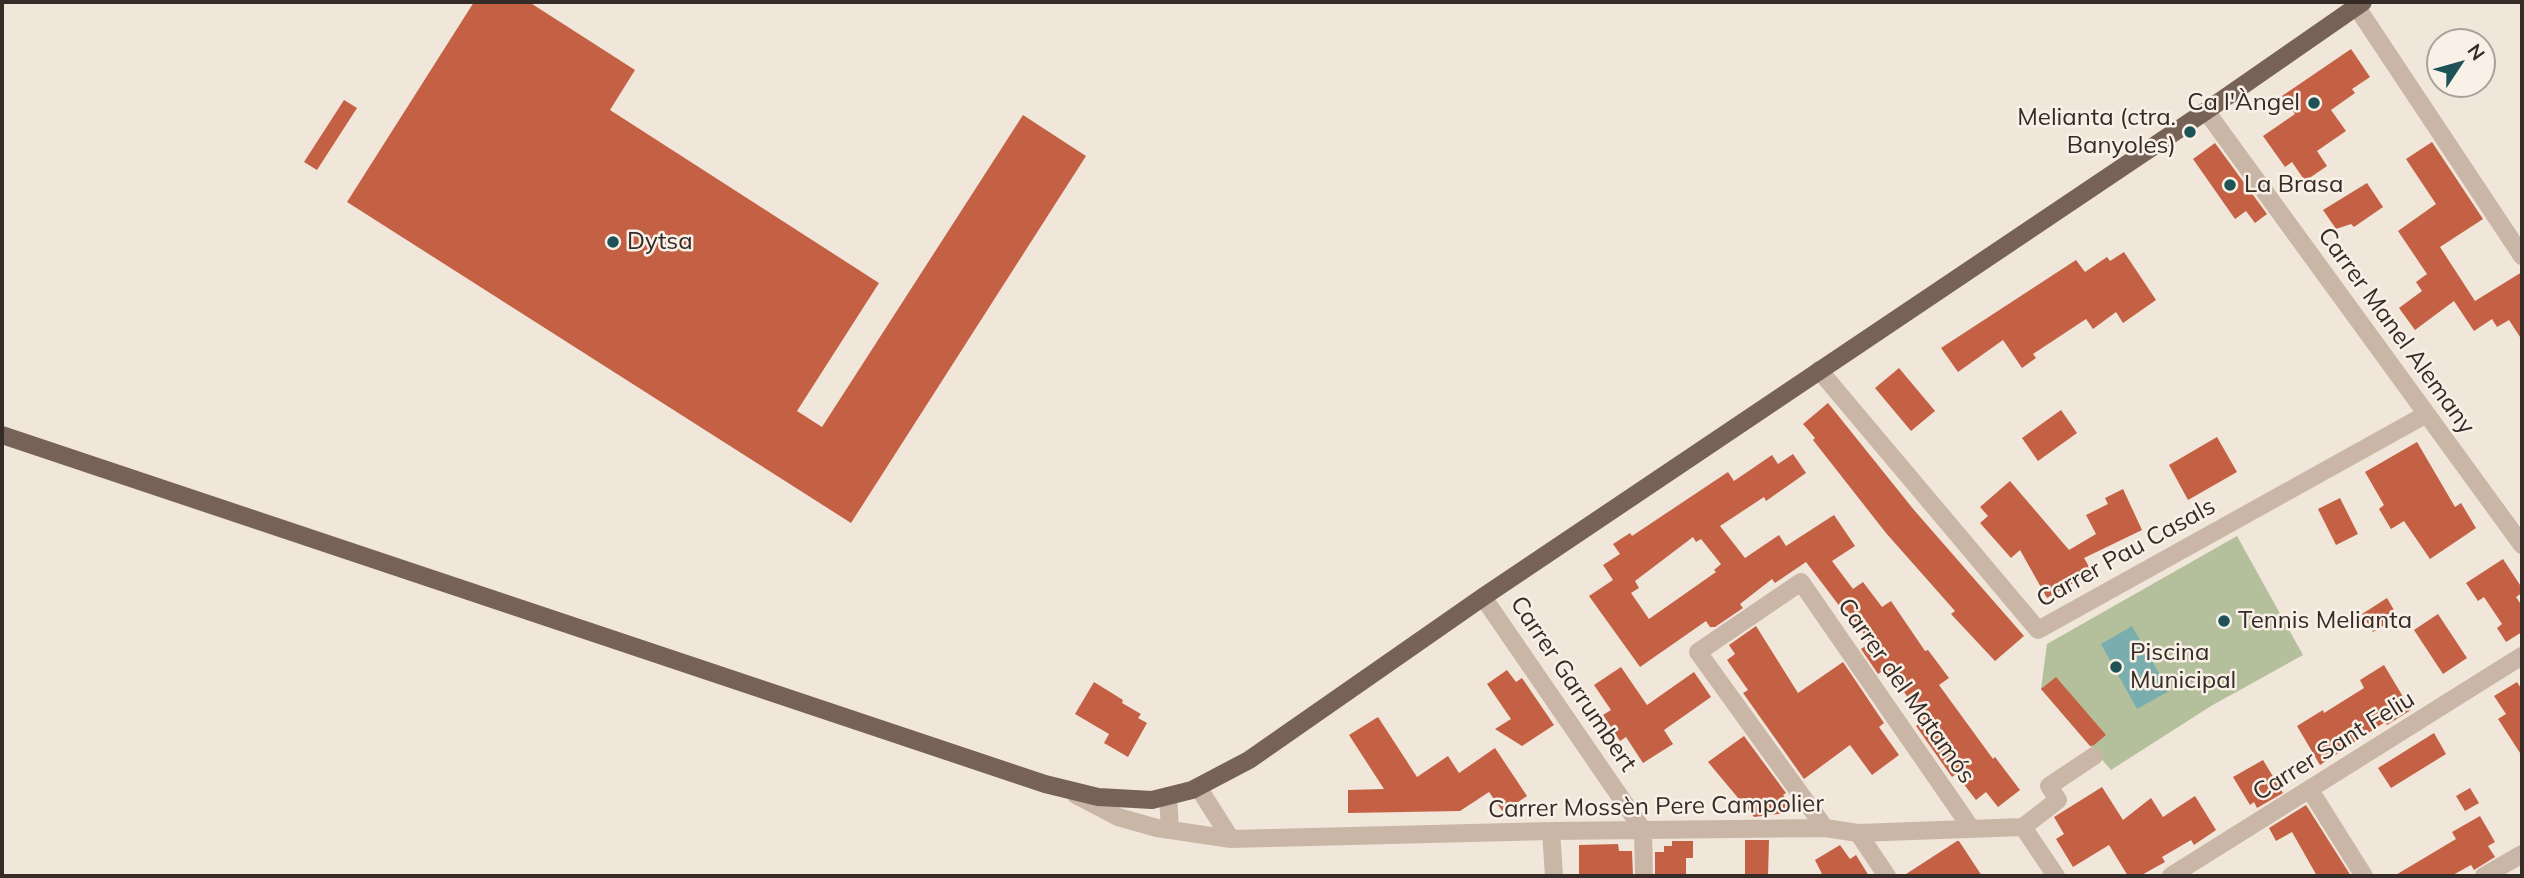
<!DOCTYPE html>
<html>
<head>
<meta charset="utf-8">
<style>
	body { margin:0 }
	#map { position:relative; width:2524px; height:878px; overflow:hidden; background:#f1e6da; font-family:Mulish,sans-serif }
	canvas { display:block }
	.frame { position:absolute; inset:0; border:4px solid #352b27; pointer-events:none }
	.north { position:absolute; left:2426px; top:28px; width:70px; height:70px; box-sizing:border-box; background:#f9f0e7; border:2px solid #aba19a; border-radius:50%; rotate:54deg; font-size:19px; font-weight:700; line-height:28px; text-align:center; color:#352b27 }
	.north::after { content:''; display:block; margin:auto; width:24px; height:32px; background:#1d5356; clip-path:polygon(50% 0,100% 100%,50% 72%,0 100%) }
</style>
</head>
<body>
<div id="map">
<canvas width="2524" height="878"></canvas>
<div class="frame"></div>
<div class="north">N</div>
</div>
<script>
const ctx = document.querySelector('canvas').getContext('2d');
ctx.lineJoin = 'round';
function paint(path, color) {
  ctx.fillStyle = color;
  ctx.fill(path, 'evenodd');
}
function toPath(rows) {
  const path = new Path2D();
  for (const r of rows) {
    path.moveTo(r[0], r[1]);
    for (let i = 2; i < r.length; i += 2) path.lineTo(r[i], r[i + 1]);
  }
  return path;
}
function stroke(path, color, width, dash) {
  ctx.strokeStyle = color;
  ctx.lineWidth = width;
  ctx.lineCap = dash ? 'butt' : 'round';
  ctx.setLineDash(dash || []);
  ctx.stroke(path);
}
function drawText(font, color, halo, rows, align = 'center') {
  ctx.font = font + ' Mulish,sans-serif';
  ctx.lineWidth = 5;
  ctx.setLineDash([]);
  ctx.textBaseline = 'middle';
  ctx.strokeStyle = halo;
  ctx.fillStyle = color;
  for (const [text, x, y, turn = 0] of rows) {
    ctx.save();
    ctx.translate(x, y);
    ctx.rotate((+turn || 0) * Math.PI / 180);
    ctx.textAlign = isNaN(turn) ? turn : align;
    if (halo) ctx.strokeText(text, 0, 0);
    ctx.fillText(text, 0, 0);
    ctx.restore();
  }
}
paint(toPath([
	[2237,536,2303,655,2211,706,2111,770,2041,689,2047,644]
]), '#b4c09b');
paint(toPath([
	[2132,626,2169,691,2137,709,2101,644]
]), '#7aadae');
paint(toPath([
	[474,2,529,2,635,70,610,110,879,283,797,411,822,427,1023,115,1086,156,851,523,347,202],
	[2351,49,2370,77,2352,89,2355,93,2331,110,2346,131,2317,151,2327,166,2305,181,2292,162,2285,167,2263,136,2295,114,2282,96],
	[344,100,357,108,317,170,304,162],
	[2432,142,2483,219,2440,247,2475,301,2522,272,2522,340,2509,320,2497,327,2492,319,2474,331,2454,301,2415,330,2399,308,2422,291,2416,282,2427,274,2398,231,2436,204,2406,159],
	[2215,143,2267,214,2255,223,2246,211,2235,219,2193,159],
	[2367,183,2383,207,2354,227,2351,224,2336,229,2323,210],
	[2124,252,2156,300,2123,323,2116,312,2093,329,2086,319,2033,354,2036,358,2022,368,2003,340,1958,372,1941,348,2076,260,2085,272,2107,257,2110,261],
	[1899,368,1935,411,1911,431,1875,388],
	[1828,403,1914,510,2024,636,1995,661,1951,614,1955,611,1886,533,1813,440,1815,438,1803,424],
	[2061,410,2077,433,2038,461,2022,438],
	[2217,437,2237,472,2188,500,2169,465],
	[2417,442,2455,507,2461,503,2476,528,2430,559,2404,521,2391,529,2379,509,2384,505,2365,472],
	[1793,454,1806,473,1766,501,1764,497,1720,526,1745,558,1779,535,1786,546,1834,515,1855,546,1832,561,1853,589,1863,582,1882,607,1891,601,1925,651,1928,650,1949,678,1939,685,1993,759,1995,757,2020,790,1998,807,1986,792,1976,800,1956,774,1952,777,1916,726,1924,720,1887,668,1878,674,1861,649,1870,643,1847,610,1844,612,1806,562,1775,583,1772,579,1740,604,1743,608,1715,627,1710,627,1706,621,1640,667,1589,596,1613,580,1603,565,1620,554,1613,544,1630,533,1632,536,1728,472,1734,481,1772,455,1778,464],
	[1693,537,1696,542,1701,539,1721,564,1714,570,1716,572,1649,619,1631,593,1639,588,1635,581],
	[2010,481,2069,550,2096,534,2086,515,2108,504,2105,498,2123,489,2142,530,2084,558,2092,572,2047,598,2020,550,2011,558,1980,523,1988,516,1980,507],
	[2340,498,2358,534,2336,545,2318,509],
	[2503,559,2522,588,2522,593,2516,597,2522,606,2522,632,2506,642,2497,628,2502,624,2484,597,2478,601,2466,583],
	[2387,598,2398,617,2373,632,2362,614],
	[2438,614,2467,658,2443,674,2414,630],
	[1756,626,1798,693,1843,662,1884,723,1879,727,1899,755,1872,775,1850,745,1804,779,1743,693,1748,690,1727,660,1735,654,1729,645],
	[2384,665,2411,710,2387,725,2385,722,2320,765,2297,726,2323,710,2324,713,2364,688,2360,680],
	[1621,667,1647,705,1694,672,1711,697,1664,730,1673,744,1643,763,1626,737,1620,741,1603,715,1611,710,1594,685],
	[1507,670,1516,682,1522,678,1554,725,1522,746,1495,729,1511,719,1487,684],
	[2056,677,2106,735,2094,745,2090,746,2041,689],
	[1094,682,1123,700,1122,703,1141,714,1138,718,1147,723,1128,757,1104,743,1109,734,1075,714],
	[2517,682,2522,690,2522,756,2498,719,2506,714,2494,696],
	[1378,717,1417,777,1448,756,1459,773,1495,748,1527,796,1503,812,1489,792,1460,811,1348,813,1348,790,1384,789,1349,735],
	[2434,733,2446,754,2391,788,2378,768],
	[1744,736,1786,793,1783,795,1790,804,1786,813,1754,817,1708,762],
	[2263,760,2283,793,2257,808,2254,802,2250,805,2233,777],
	[2102,787,2123,820,2151,798,2163,817,2195,796,2216,830,2194,845,2191,840,2162,857,2165,862,2140,876,2128,876,2109,845,2073,867,2056,839,2064,834,2054,817],
	[2470,788,2479,803,2465,811,2456,796],
	[2306,805,2351,876,2317,876,2292,832,2276,841,2269,828],
	[2480,816,2495,842,2488,846,2495,857,2474,870,2471,865,2451,876,2394,876,2456,839,2452,832],
	[1745,840,1769,840,1768,876,1745,876],
	[1672,841,1693,841,1693,858,1686,858,1686,876,1655,876,1655,852,1664,852,1664,846,1672,846],
	[1959,841,1982,876,1903,876,1957,841],
	[1618,844,1619,851,1632,851,1633,876,1579,876,1579,845],
	[1840,845,1850,859,1856,855,1869,876,1823,876,1815,860]
]), '#c46145');
stroke(toPath([
	[2356,6,2522,256],
	[2206,111,2522,545],
	[1819,370,2038,630,2425,415],
	[1483,597,1643,830,1644,876],
	[1198,787,1231,839],
	[2310,790,2364,876],
	[1076,795,1118,817,1157,828,1231,839,1551,831,1825,828,1858,833,2023,827,2056,876],
	[1168,796,1170,830],
	[2023,827,2058,800,2049,786,2094,756],
	[1825,828,1698,652,1801,582,1971,828],
	[1551,831,1554,876],
	[1858,833,1887,876],
	[2171,876,2522,656],
	[2484,876,2522,854]
]), '#c9b6a7', 18);
stroke(toPath([
	[2,435,1045,784,1098,797,1152,800,1192,790,1249,760,1483,597,2206,111,2363,2]
]), '#776258', 18);
for (const [x, y, r, color] of [
	[2314,103,7,"#1d5356"],
	[2190,132,7,"#1d5356"],
	[2230,185,7,"#1d5356"],
	[613,242,7,"#1d5356"],
	[2224,621,7,"#1d5356"],
	[2116,667,7,"#1d5356"]
]) {
  const dot = new Path2D();
  dot.arc(x, y, r, 0, 2 * Math.PI);
  ctx.fillStyle = color;
  ctx.fill(dot);
  stroke(dot, '#f9f0e7', 2.5);
}
drawText('24px', '#352b27', '#f9f0e7', [
	["Ca l'Àngel",2300,103,"right"],
	["Melianta (ctra.",2176,118,"right"],
	["Banyoles)",2176,146,"right"],
	["La Brasa",2244,185],
	["Dytsa",627,242],
	["Tennis Melianta",2238,621],
	["Piscina",2130,653],
	["Municipal",2130,681]
], 'left');
drawText('24px', '#352b27', '#f9f0e7', [
	["Carrer Manel Alemany",2396,331,54],
	["Carrer Pau Casals",2126,553,-29],
	["Carrer Garrumbert",1573,684,56],
	["Carrer del Matamós",1906,691,55],
	["Carrer Sant Feliu",2334,746,-32],
	["Carrer Mossèn Pere Campolier",1656,807,-1]
]);
</script>
</body>
</html>
